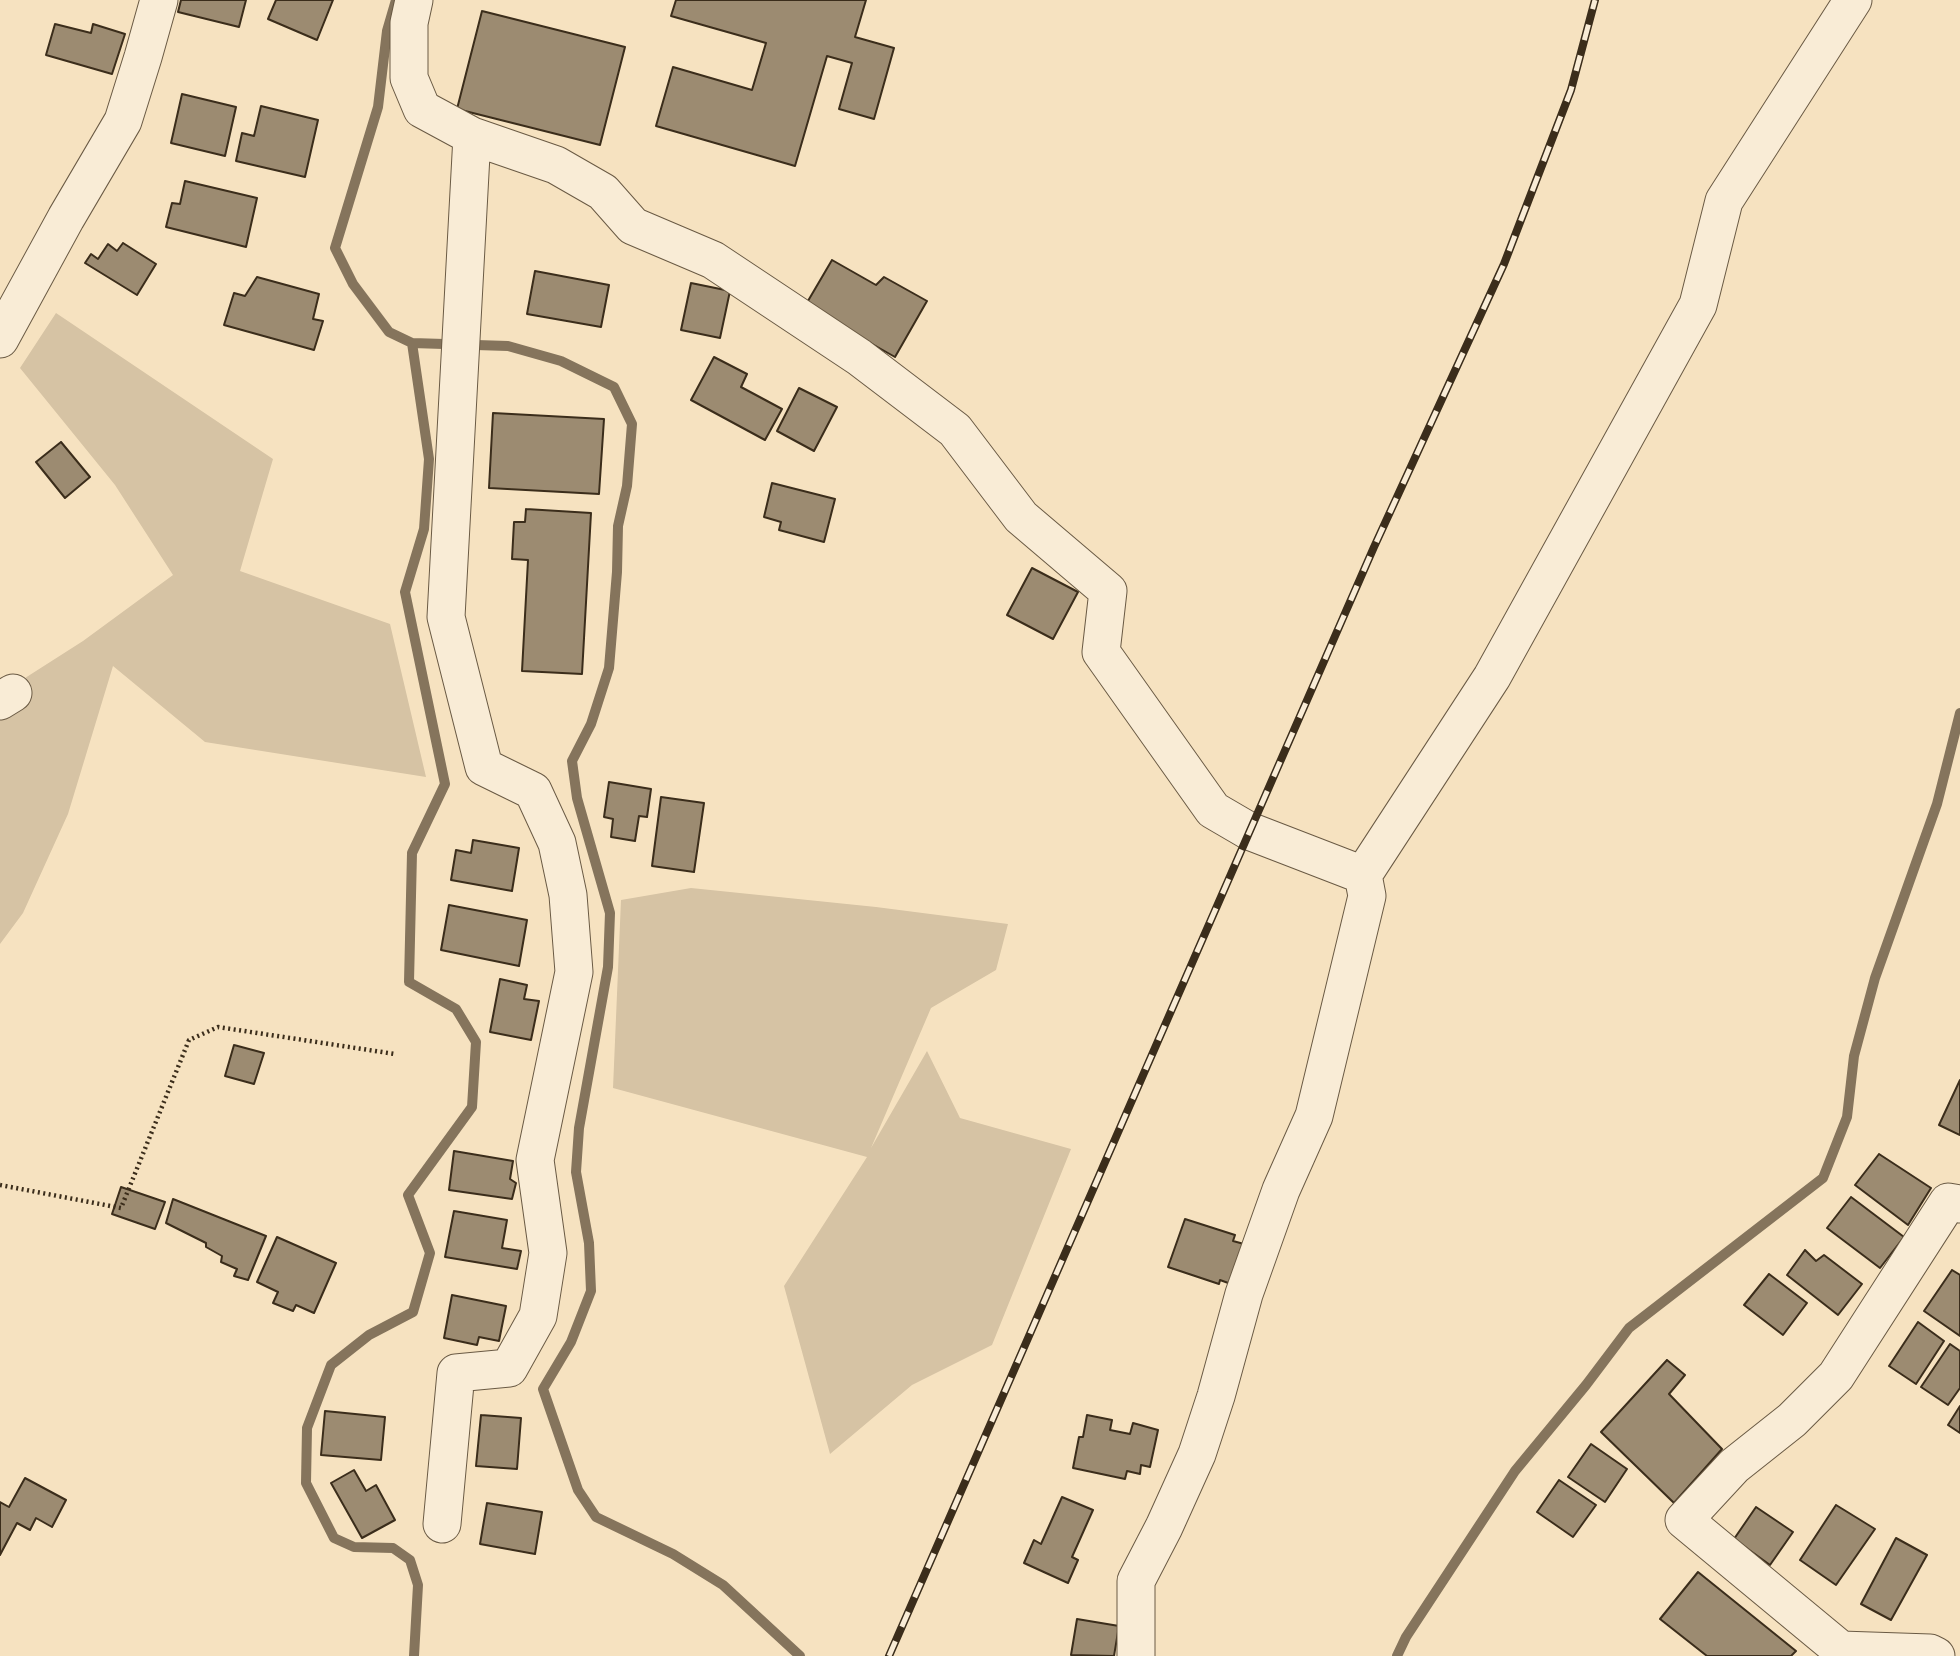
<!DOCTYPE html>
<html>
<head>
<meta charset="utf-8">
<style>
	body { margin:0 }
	canvas { display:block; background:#f6e2c0 }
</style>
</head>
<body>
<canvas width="1960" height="1656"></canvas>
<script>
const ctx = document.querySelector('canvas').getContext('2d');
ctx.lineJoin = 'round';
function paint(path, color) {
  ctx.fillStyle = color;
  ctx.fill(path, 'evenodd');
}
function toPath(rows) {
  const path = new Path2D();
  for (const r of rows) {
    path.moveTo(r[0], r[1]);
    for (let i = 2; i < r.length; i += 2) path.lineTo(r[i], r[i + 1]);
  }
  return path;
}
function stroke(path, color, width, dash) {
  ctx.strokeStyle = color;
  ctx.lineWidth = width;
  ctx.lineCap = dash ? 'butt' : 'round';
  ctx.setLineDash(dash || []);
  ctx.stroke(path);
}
paint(toPath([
	[56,313,273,459,240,571,390,624,426,777,205,742,113,666,68,814,23,913,0,944,0,694,83,641,173,575,115,485,20,368],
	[691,888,876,907,1008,924,996,970,931,1008,871,1148,927,1051,960,1118,1071,1149,992,1345,912,1385,830,1454,784,1286,867,1157,613,1088,621,900]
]), '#d6c3a4');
stroke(toPath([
	[396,0,387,31,378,107,335,248,353,284,389,332,412,343,508,346,561,361,614,387,632,424,627,486,618,526,617,572,609,668,591,724,572,761,577,798,610,913,608,967,579,1128,576,1172,589,1243,591,1291,571,1342,543,1389,578,1490,596,1517,673,1554,723,1585,800,1656],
	[412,343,429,459,424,529,405,592,445,784,412,853,409,982,456,1009,476,1042,472,1107,408,1195,430,1253,413,1312,369,1335,331,1365,307,1428,306,1483,334,1538,354,1547,393,1548,410,1560,418,1585,414,1656],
	[1397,1656,1406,1637,1515,1471,1586,1385,1629,1328,1823,1178,1847,1117,1854,1056,1875,978,1937,804,1960,713]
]), '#85745c', 10);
const building = toPath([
	[181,0,246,0,239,27,178,12,181,0],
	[276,0,333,0,317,40,268,19,276,0],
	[676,0,866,0,855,37,894,48,874,119,839,109,852,63,827,56,795,166,656,126,673,67,752,90,766,43,671,16,676,0],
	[482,11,625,47,600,145,457,109,482,11],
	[55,24,91,33,93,24,125,34,112,74,46,55,55,24],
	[182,94,236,107,225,156,171,143,182,94],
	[261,106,318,120,305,177,236,161,242,133,254,136,261,106],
	[185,181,257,198,246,247,166,227,172,203,180,204,185,181],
	[123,243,156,264,137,295,85,263,91,254,98,259,108,244,117,251,123,243],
	[832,260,876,285,884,277,927,301,895,357,805,306,832,260],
	[535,271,609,285,601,327,527,314,535,271],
	[257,277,319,294,313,319,323,321,314,350,224,325,234,293,245,296,257,277],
	[691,283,730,291,720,338,681,330,691,283],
	[714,357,747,374,741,387,782,409,765,440,691,400,714,357],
	[799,388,837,407,814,451,777,431,799,388],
	[493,413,604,419,599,494,489,488,493,413],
	[61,442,90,477,65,498,36,462,61,442],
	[772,483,835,499,824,542,779,530,781,522,764,517,772,483],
	[526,509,591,513,582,674,522,671,528,560,512,559,514,522,525,522,526,509],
	[1032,568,1078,592,1053,639,1007,615,1032,568],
	[609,782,651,789,647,817,639,816,635,841,611,837,613,819,604,817,609,782],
	[661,797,704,803,694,872,652,866,661,797],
	[473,840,519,848,512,891,451,880,456,850,471,853,473,840],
	[449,905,527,920,519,966,441,950,449,905],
	[500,979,527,985,524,999,539,1001,531,1040,490,1032,500,979],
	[234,1045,264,1053,254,1084,225,1076,234,1045],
	[1960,1080,1960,1135,1939,1125,1960,1080],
	[454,1151,513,1161,510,1179,516,1183,512,1199,449,1190,454,1151],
	[1879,1154,1931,1188,1908,1225,1855,1185,1879,1154],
	[121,1187,165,1202,155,1229,112,1214,121,1187],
	[1851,1197,1904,1237,1880,1268,1827,1228,1851,1197],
	[173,1199,266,1236,248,1280,234,1276,237,1269,221,1262,222,1256,206,1247,206,1243,166,1223,173,1199],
	[454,1211,507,1220,502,1248,521,1251,517,1269,445,1257,454,1211],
	[1185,1219,1235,1235,1233,1241,1244,1244,1231,1284,1220,1280,1219,1284,1168,1267,1185,1219],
	[277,1237,336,1263,314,1313,296,1305,293,1311,273,1303,278,1292,257,1282,277,1237],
	[1805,1250,1816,1261,1824,1255,1862,1284,1838,1315,1787,1275,1805,1250],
	[1952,1270,1960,1275,1960,1336,1924,1311,1952,1270],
	[1769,1274,1807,1303,1783,1335,1744,1305,1769,1274],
	[452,1295,506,1306,499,1341,479,1337,477,1345,444,1338,452,1295],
	[1918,1322,1944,1341,1916,1384,1889,1366,1918,1322],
	[1950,1344,1960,1351,1960,1388,1948,1405,1921,1387,1950,1344],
	[1667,1360,1685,1375,1669,1394,1722,1449,1674,1503,1601,1432,1667,1360],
	[1960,1406,1960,1433,1948,1425,1960,1406],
	[325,1411,385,1417,381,1460,321,1455,325,1411],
	[481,1415,521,1418,517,1469,476,1466,481,1415],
	[1087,1415,1112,1420,1110,1430,1130,1434,1133,1423,1158,1430,1150,1467,1141,1465,1140,1474,1127,1471,1125,1479,1073,1468,1079,1437,1083,1437,1087,1415],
	[1591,1444,1627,1469,1605,1502,1568,1477,1591,1444],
	[354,1470,366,1491,376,1485,395,1520,362,1538,331,1483,354,1470],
	[25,1478,66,1500,52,1527,36,1518,30,1530,17,1523,0,1555,0,1502,9,1507,25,1478],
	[1559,1480,1596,1505,1573,1537,1537,1512,1559,1480],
	[1062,1497,1093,1510,1072,1557,1078,1560,1068,1583,1024,1563,1034,1540,1041,1544,1062,1497],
	[487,1503,542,1512,535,1554,480,1544,487,1503],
	[1836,1505,1875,1529,1836,1585,1800,1560,1836,1505],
	[1756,1507,1793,1532,1770,1565,1734,1539,1756,1507],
	[1896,1538,1927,1555,1891,1620,1861,1604,1896,1538],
	[1698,1572,1796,1651,1791,1656,1707,1656,1660,1619,1698,1572],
	[1077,1619,1119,1626,1114,1656,1071,1655,1077,1619]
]);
paint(building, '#9c8b71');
stroke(building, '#3b2d1b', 2);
const street = toPath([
	[414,0,409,23,409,78,422,109,472,136,446,617,484,767,533,791,557,843,568,895,574,972,535,1160,548,1253,538,1316,509,1368,456,1373,442,1524],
	[472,136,556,165,603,192,633,226,713,260,859,357,955,430,1021,517,1108,591,1101,652,1213,810,1249,831,1363,875],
	[0,339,66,218,123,121,143,57,159,0],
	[0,701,13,693],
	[1136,1656,1136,1581,1164,1527,1197,1454,1216,1396,1244,1294,1281,1190,1314,1116,1367,896,1363,875,1492,677,1698,305,1724,201,1853,0],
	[1936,1656,1930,1653,1841,1650,1684,1520,1734,1466,1792,1420,1836,1376,1948,1202,1960,1204]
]);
stroke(street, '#6a5a44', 39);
stroke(toPath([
	[0,1185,121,1208,189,1040,218,1027,395,1054]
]), '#3b2d1b', 4.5, [2, 3.5]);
stroke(street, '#f9ecd6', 37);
const rail = toPath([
	[889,1656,1374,547,1504,264,1571,90,1595,0]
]);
stroke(rail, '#3b2d1b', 8);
stroke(rail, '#f9ecd6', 5, [16]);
</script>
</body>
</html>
